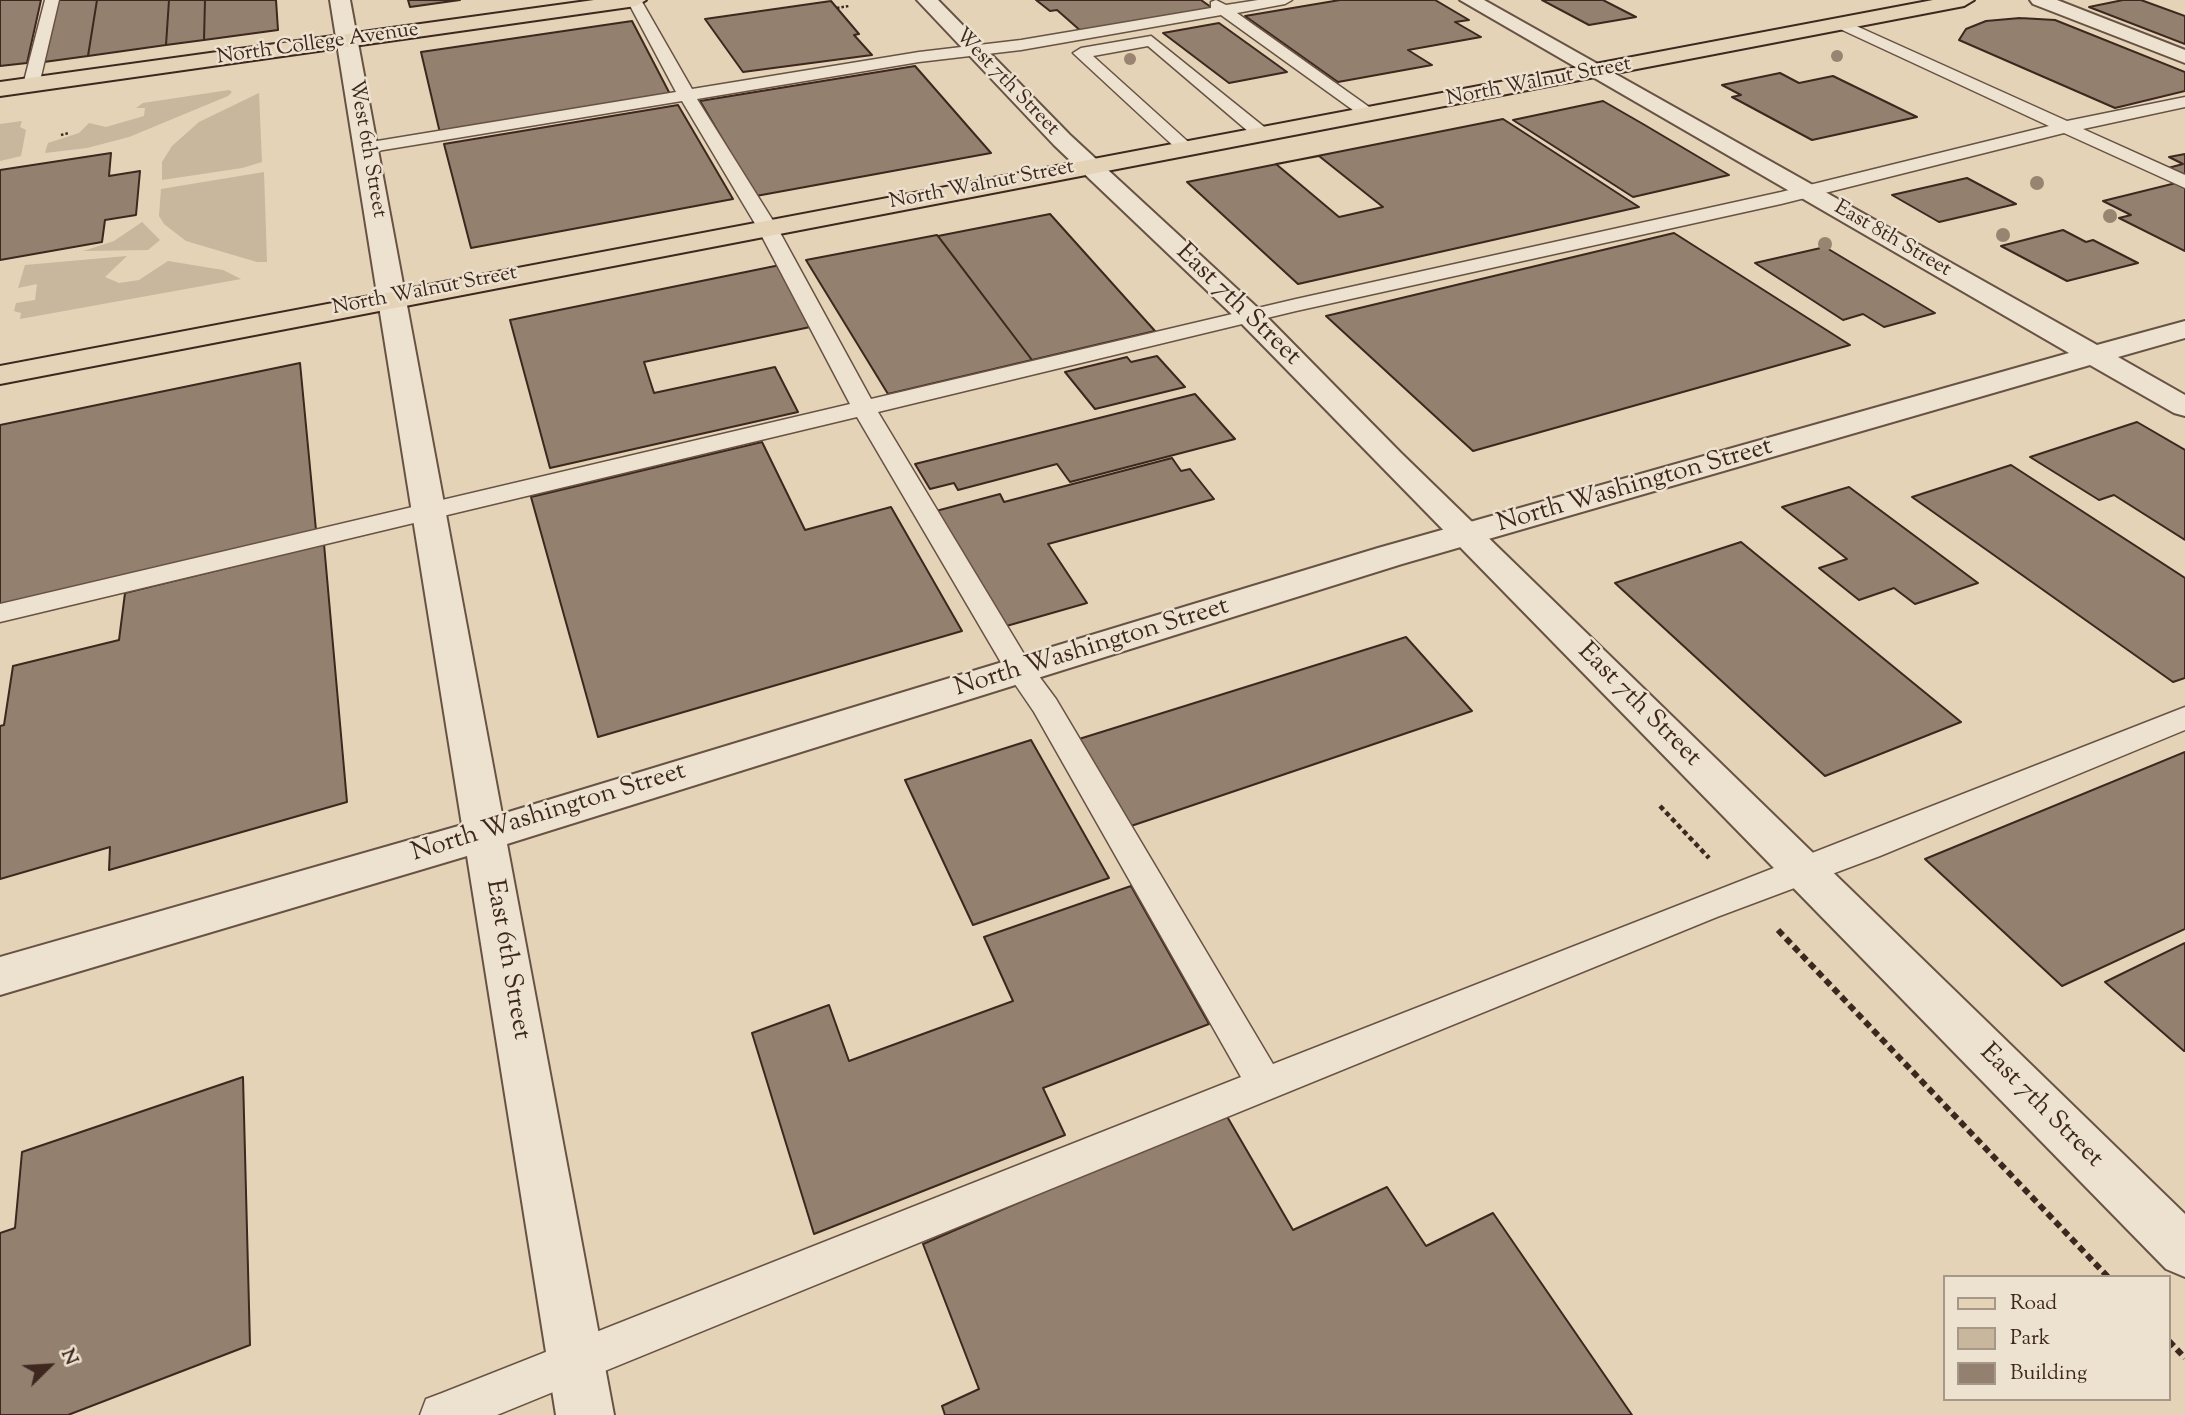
<!DOCTYPE html>
<html>
<head>
<meta charset="utf-8">
<style>
	body { margin:0 }
	#map { position:relative; width:2185px; height:1415px; overflow:hidden; background:#e4d3b7; font-family:"Sorts Mill Goudy",serif }
	canvas { display:block }
	.legend { position:absolute; left:1943px; top:1275px; width:228px; height:126px; box-sizing:border-box; background:#ede2d0; border:2px solid #a79789; margin:0; padding:9px 12px; list-style:none; font-size:21px; color:#3d271e }
	.legend li { display:flex; align-items:center; gap:14px; height:35px }
	.legend b { width:35px; border:2px solid #a79789 }
	.north { position:absolute; left:14px; top:1331px; width:70px; height:70px; -webkit-text-stroke:5px #ede2d0; paint-order:stroke; rotate:66deg; font-size:19px; font-weight:700; line-height:28px; text-align:center; color:#3d271e }
	.north::after { content:''; display:block; margin:auto; width:24px; height:32px; background:#3d271e; clip-path:polygon(50% 0,100% 100%,50% 72%,0 100%) }
</style>
</head>
<body>
<div id="map">
<canvas width="2185" height="1415"></canvas>
<ul class="legend">
<li><b style="height:9px;background:#e4d3b7"></b>Road</li>
<li><b style="height:19px;background:#c8b69d"></b>Park</li>
<li><b style="height:19px;background:#94806e"></b>Building</li>
</ul>
<div class="north">N</div>
</div>
<script>
const ctx = document.querySelector('canvas').getContext('2d');
ctx.lineJoin = 'round';
function paint(path, color) {
  ctx.fillStyle = color;
  ctx.fill(path, 'evenodd');
}
function toPath(rows) {
  const path = new Path2D();
  for (const r of rows) {
    path.moveTo(r[0], r[1]);
    for (let i = 2; i < r.length; i += 2) path.lineTo(r[i], r[i + 1]);
  }
  return path;
}
function stroke(path, color, width, dash) {
  ctx.strokeStyle = color;
  ctx.lineWidth = width;
  ctx.lineCap = dash ? 'butt' : 'round';
  ctx.setLineDash(dash || []);
  ctx.stroke(path);
}
function drawText(font, color, halo, rows, align = 'center') {
  ctx.font = font + ' "Sorts Mill Goudy",serif';
  ctx.lineWidth = 5;
  ctx.setLineDash([]);
  ctx.textBaseline = 'middle';
  ctx.strokeStyle = halo;
  ctx.fillStyle = color;
  for (const [text, x, y, turn = 0] of rows) {
    ctx.save();
    ctx.translate(x, y);
    ctx.rotate((+turn || 0) * Math.PI / 180);
    ctx.textAlign = isNaN(turn) ? turn : align;
    if (halo) ctx.strokeText(text, 0, 0);
    ctx.fillText(text, 0, 0);
    ctx.restore();
  }
}
paint(toPath([
	[229,90,232,92,228,96,129,137,87,148,45,153,48,143,79,133,89,123,106,127,144,116,145,108,136,108,143,103],
	[259,93,262,162,242,168,162,180,162,162,172,146,199,122],
	[22,121,20,127,26,130,21,156,0,161,0,124],
	[264,172,267,262,257,262,186,241,164,224,159,216,161,189],
	[142,222,160,240,148,250,83,251,114,241],
	[127,256,105,277,119,283,139,280,168,261,223,270,241,279,20,319,21,313,14,311,16,303,35,300,37,284,18,288,25,265]
]), '#c8b69d');
const building = toPath([
	[0,0,41,0,27,63,0,66,0,0],
	[57,0,97,0,88,56,44,62,57,0],
	[97,0,169,0,166,45,88,56,97,0],
	[169,0,205,0,204,40,166,45,169,0],
	[205,0,276,0,278,30,204,40,205,0],
	[408,0,460,0,410,7,408,0],
	[1036,0,1201,0,1215,10,1082,32,1057,10,1050,11,1036,0],
	[1340,0,1435,0,1469,20,1455,22,1481,37,1408,50,1432,65,1338,82,1245,16,1340,0],
	[1542,0,1603,0,1636,17,1589,25,1542,0],
	[2123,0,2141,0,2185,16,2185,44,2089,7,2123,0],
	[831,1,859,34,854,35,872,55,743,72,705,19,831,1],
	[2020,18,2055,20,2185,72,2185,91,2115,108,1959,40,1966,29,1986,21,2020,18],
	[632,21,671,96,440,133,421,52,632,21],
	[1219,23,1287,72,1229,83,1163,33,1219,23],
	[915,66,991,153,756,196,700,101,915,66],
	[1780,73,1799,83,1833,76,1917,117,1812,140,1732,97,1741,95,1722,85,1780,73],
	[1603,101,1643,124,1729,175,1633,197,1513,120,1603,101],
	[678,105,733,199,471,248,444,144,678,105],
	[1503,119,1639,207,1298,284,1187,182,1503,119],
	[111,153,109,176,140,171,136,215,105,220,102,242,0,260,0,170,111,153],
	[2185,154,2185,175,2168,168,2183,164,2169,157,2185,154],
	[1319,156,1383,207,1339,217,1276,164,1319,156],
	[1967,178,2016,204,1939,222,1892,195,1967,178],
	[2176,183,2185,187,2185,251,2119,218,2131,215,2103,201,2176,183],
	[1050,214,1155,331,1032,360,938,236,1050,214],
	[2063,230,2086,242,2093,240,2138,263,2067,281,2001,246,2063,230],
	[1674,233,1850,345,1473,451,1326,316,1674,233],
	[937,235,1032,360,888,394,806,260,937,235],
	[1825,247,1935,313,1884,327,1863,314,1843,320,1755,263,1825,247],
	[780,265,815,326,644,362,654,393,775,367,798,412,550,468,510,320,780,265],
	[1157,356,1185,387,1095,409,1065,372,1127,357,1131,362,1157,356],
	[300,363,316,530,0,606,0,425,300,363],
	[1195,394,1235,439,1070,482,1057,464,958,490,954,483,930,489,915,464,1195,394],
	[2137,422,2185,450,2185,540,2114,495,2099,500,2030,457,2137,422],
	[762,442,805,530,891,507,962,631,598,737,531,497,762,442],
	[1172,458,1181,471,1190,469,1214,499,1048,544,1087,603,1003,627,936,511,1000,494,1004,502,1172,458],
	[2011,465,2185,578,2185,678,2173,682,1912,497,2011,465],
	[1849,487,1978,583,1915,604,1894,588,1859,600,1819,568,1847,559,1782,507,1849,487],
	[1741,542,1961,722,1825,776,1615,583,1741,542],
	[324,544,347,802,109,870,110,847,0,879,0,726,4,725,13,666,119,640,125,593,324,544],
	[1406,637,1472,711,1131,826,1079,739,1406,637],
	[1031,740,1109,878,973,925,905,780,1031,740],
	[2185,752,2185,929,2062,986,1925,859,2185,752],
	[1131,886,1209,1024,1043,1088,1065,1135,814,1234,752,1033,829,1005,849,1061,1013,1001,984,937,1131,886],
	[2185,943,2185,1051,2184,1051,2105,982,2185,943],
	[243,1077,250,1345,68,1415,0,1415,0,1233,15,1228,22,1152,243,1077],
	[1225,1113,1293,1230,1387,1187,1426,1246,1493,1213,1632,1415,945,1415,942,1406,979,1389,923,1244,1225,1113]
]);
paint(building, '#94806e');
stroke(building, '#3d271e', 2);
const service = toPath([
	[45,0,59,0,39,85,31,90,23,85,45,0],
	[627,0,641,0,692,89,919,52,1021,40,1211,8,1211,2,1216,0,1226,5,1258,0,1292,0,1285,4,1237,13,1379,114,1370,119,1364,118,1221,15,1021,50,919,62,697,99,777,227,871,399,1296,299,1781,192,2049,126,1838,28,1835,25,1843,20,2067,121,2185,97,2185,107,2083,129,2185,175,2185,188,2064,133,1781,204,1296,311,878,412,1030,664,1056,699,1273,1064,2185,707,2185,730,1880,856,1717,917,497,1415,420,1415,426,1399,442,1393,1241,1077,1034,712,1006,671,857,417,0,622,0,604,850,404,757,227,682,101,365,153,356,148,365,143,676,92,627,0],
	[1151,36,1268,130,1271,134,1268,138,1256,138,1148,46,1093,56,1195,148,1192,152,1180,152,1073,53,1081,48,1151,36]
]);
const minor = toPath([
	[330,0,350,0,502,814,1378,548,2069,353,1460,0,1484,0,2097,345,2185,321,2185,338,2118,357,2185,395,2185,416,2174,413,2090,365,1402,564,507,844,614,1415,556,1415,467,856,0,995,0,957,462,825,330,0],
	[2030,0,2057,0,2185,50,2185,63,2033,4,2030,0]
]);
const tertiary = toPath([
	[917,0,938,0,1070,135,1261,311,1401,453,2185,1214,2185,1277,2166,1269,1241,323,1054,145,917,0]
]);
const primary = toPath([
	[594,0,646,0,636,6,0,96,0,82,594,0],
	[1933,0,1974,0,1964,6,0,384,0,366,1933,0]
]);
stroke(service, '#675244', 3);
stroke(minor, '#675244', 4);
stroke(tertiary, '#675244', 4);
stroke(primary, '#3d271e', 4);
stroke(toPath([
	[837,8,849,6],
	[61,135,69,133]
]), '#3d271e', 2.5, [2.5, 2]);
stroke(toPath([
	[1660,806,1709,858]
]), '#3d271e', 4.5, [5, 3.5]);
stroke(toPath([
	[1778,930,2108,1277],
	[2169,1341,2185,1358]
]), '#3d271e', 6, [7, 4.5]);
paint(service, '#ede2d0');
paint(minor, '#ede2d0');
paint(tertiary, '#ede2d0');
paint(primary, '#e4d3b7');
ctx.fillStyle = '#988471';
for (const [x, y, r] of [
	[1837,56,6],
	[1130,59,6],
	[2037,183,7],
	[2110,216,7],
	[2003,235,7],
	[1825,244,7]
]) {
  ctx.beginPath();
  ctx.arc(x, y, r, 0, 2 * Math.PI);
  ctx.fill();
}
drawText('21px', '#3d271e', '#ede2d0', [
	["North College Avenue",318,45,-8],
	["West 7th Street",1006,83,46],
	["North Walnut Street",1539,83,-11],
	["West 6th Street",366,149,80],
	["North Walnut Street",982,186,-11],
	["East 8th Street",1892,240,30],
	["North Walnut Street",425,292,-11]
]);
drawText('26px', '#3d271e', '#ede2d0', [
	["East 7th Street",1237,306,44],
	["North Washington Street",1635,487,-16],
	["North Washington Street",1092,649,-17],
	["East 7th Street",1638,706,45],
	["North Washington Street",549,814,-17],
	["East 6th Street",506,960,80],
	["East 7th Street",2040,1107,45]
]);
</script>
</body>
</html>
